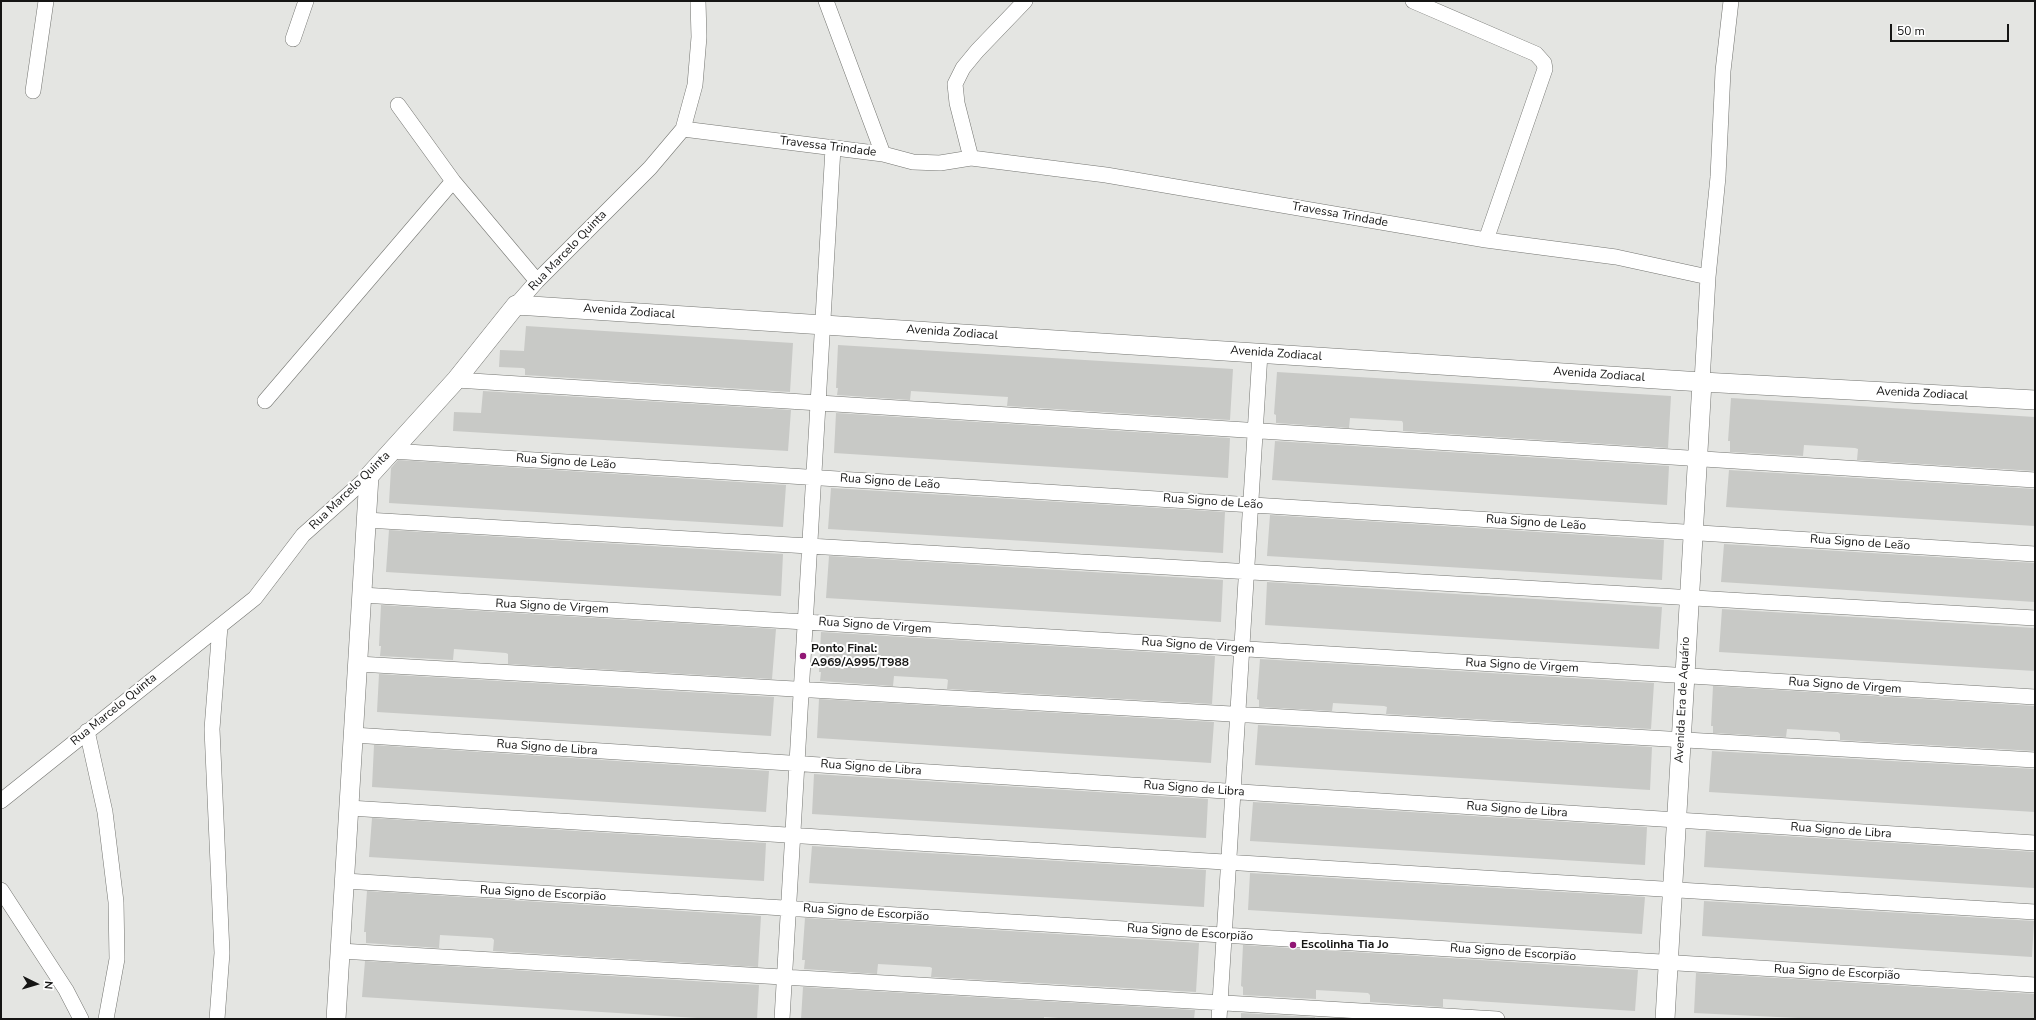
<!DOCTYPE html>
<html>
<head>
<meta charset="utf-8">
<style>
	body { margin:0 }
	#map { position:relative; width:2036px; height:1020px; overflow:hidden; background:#e4e5e2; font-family:"Nunito Sans",sans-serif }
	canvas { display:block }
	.frame { position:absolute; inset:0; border:2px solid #151514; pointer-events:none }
	.north { position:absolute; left:16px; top:964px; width:40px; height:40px; -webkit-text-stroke:3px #fff; paint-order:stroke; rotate:95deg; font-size:11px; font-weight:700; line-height:16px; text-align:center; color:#151514 }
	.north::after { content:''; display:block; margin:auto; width:14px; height:18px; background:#151514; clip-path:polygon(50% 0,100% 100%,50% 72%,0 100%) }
	.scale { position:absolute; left:1890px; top:24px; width:119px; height:18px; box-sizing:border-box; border:2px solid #151514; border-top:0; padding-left:5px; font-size:12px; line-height:14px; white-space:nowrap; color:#151514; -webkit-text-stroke:3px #fff; paint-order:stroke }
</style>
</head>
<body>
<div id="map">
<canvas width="2036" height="1020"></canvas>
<div class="frame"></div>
<div class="north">N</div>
<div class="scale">50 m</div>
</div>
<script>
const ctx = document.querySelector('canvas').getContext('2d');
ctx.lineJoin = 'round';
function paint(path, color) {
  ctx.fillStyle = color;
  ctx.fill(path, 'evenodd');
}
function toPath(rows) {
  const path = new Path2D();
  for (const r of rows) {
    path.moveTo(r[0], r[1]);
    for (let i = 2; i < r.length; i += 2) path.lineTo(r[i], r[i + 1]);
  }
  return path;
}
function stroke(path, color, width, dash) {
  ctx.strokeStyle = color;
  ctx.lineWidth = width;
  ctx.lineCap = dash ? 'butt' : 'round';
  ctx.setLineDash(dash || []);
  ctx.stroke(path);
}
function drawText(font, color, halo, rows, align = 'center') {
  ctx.font = font + ' "Nunito Sans",sans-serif';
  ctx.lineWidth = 4;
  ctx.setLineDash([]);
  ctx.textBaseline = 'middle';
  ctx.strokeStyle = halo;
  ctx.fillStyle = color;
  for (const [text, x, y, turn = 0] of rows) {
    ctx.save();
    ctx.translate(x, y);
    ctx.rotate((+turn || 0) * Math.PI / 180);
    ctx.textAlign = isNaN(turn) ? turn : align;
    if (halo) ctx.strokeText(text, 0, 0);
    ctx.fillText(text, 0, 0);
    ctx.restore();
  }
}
paint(toPath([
	[526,326,793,343,790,392,525,375,525,369,523,368,499,367,500,350,524,351],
	[838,345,1233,369,1230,420,1007,406,1008,397,911,391,910,400,837,395,838,388,836,388],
	[1277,372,1671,396,1668,448,1403,431,1403,423,1402,421,1350,418,1349,428,1276,423,1276,415,1274,414],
	[483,391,791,410,788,451,453,431,454,412,481,413],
	[1731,398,2035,417,2035,471,1857,460,1858,449,1855,448,1804,445,1803,456,1730,452,1730,441,1728,441],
	[836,413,1230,438,1228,478,834,453],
	[1275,441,1669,466,1667,505,1272,480],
	[398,460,786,485,783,527,389,503,391,468],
	[1729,470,2035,489,2035,526,1726,507],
	[831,488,1225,512,1223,553,828,529],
	[1270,515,1664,540,1662,580,1267,556],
	[389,530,783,554,781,596,386,572],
	[1724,544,2035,563,2035,602,1721,582],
	[829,556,1223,580,1221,622,826,598],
	[1267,582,1662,607,1659,649,1265,625],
	[381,605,776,629,772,679,508,664,508,654,506,653,454,649,453,660,380,656,381,646,379,646],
	[1722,609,2035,628,2035,671,1719,652],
	[821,632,1215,656,1212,704,947,689,948,680,946,679,894,676,893,686,820,681,821,672,819,672],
	[1260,659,1654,683,1651,729,1386,714,1387,707,1384,706,1333,703,1332,711,1259,707,1259,700,1257,699],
	[379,674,774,697,771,736,377,712],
	[1713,686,2035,706,2035,751,1840,740,1840,734,1838,732,1787,729,1786,737,1713,733,1713,726,1711,726],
	[819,699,1214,722,1211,763,817,738],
	[1258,725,1652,747,1650,790,1255,765],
	[374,745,769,771,766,812,372,787],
	[1712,751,2035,769,2035,812,1709,792],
	[814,774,1208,799,1206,838,812,814],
	[1253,802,1647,827,1645,865,1250,841],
	[372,818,766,843,764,881,369,857],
	[1706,831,2035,852,2034,888,1704,867],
	[812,846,1206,870,1204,907,809,883],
	[1250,873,1645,897,1642,934,1248,910],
	[367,891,761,916,758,967,493,951,494,940,492,938,440,935,439,948,366,943,366,932,364,932],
	[1704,901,2034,921,2032,957,1702,936],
	[805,918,1199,943,1196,992,931,977,932,968,930,967,878,964,877,974,804,969,805,960,802,960],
	[1243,945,1638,970,1635,1011,1443,999,1443,1007,1370,1002,1370,995,1368,993,1316,990,1316,999,1243,995,1243,987,1241,986],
	[365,961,759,985,757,1019,713,1019,362,997],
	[1696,973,2035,994,2035,1019,1819,1019,1694,1013],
	[803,987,1195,1010,1194,1019,1073,1019,1044,1017,1044,1019,801,1019],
	[1241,1013,1315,1017,1315,1019,1241,1019]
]), '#c8c9c6');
const minor = toPath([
	[826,1,883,154],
	[1413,1,1536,54,1544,63,1545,69,1486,240],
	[293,39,306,1],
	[33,91,46,1],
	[398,105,453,181],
	[683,129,883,154,913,162,940,163,971,158,1106,175,1486,240,1616,257,1708,277],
	[971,158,957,103,955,84,963,68,977,51,1025,1],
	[516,305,537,281,650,168,683,129,695,85,699,37,698,1],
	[456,380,2035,480],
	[1702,382,1708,277,1718,177,1723,71,1731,1],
	[265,401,453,181,537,281],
	[391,451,2035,554],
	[366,520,2035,618],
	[362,595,2035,697],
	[358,664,2035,760],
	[87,731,105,812,116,902,117,959,106,1019],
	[353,735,2035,843],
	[1,801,255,598,303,535,369,476],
	[349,808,2035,912],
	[345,881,2035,985],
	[1,890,66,990,81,1019],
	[340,951,1497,1019],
	[217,1019,222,953,212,729,220,626],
	[782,1019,833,148],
	[1219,1019,1260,353]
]);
const tertiary = toPath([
	[336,1019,369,476,456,380,516,305,1702,382,2035,400],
	[1665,1019,1702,382]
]);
stroke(minor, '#747571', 16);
stroke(tertiary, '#747571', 20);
stroke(minor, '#fff', 15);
stroke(tertiary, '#fff', 19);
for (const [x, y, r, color] of [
	[803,656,4,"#911775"],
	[1293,945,4,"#911775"]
]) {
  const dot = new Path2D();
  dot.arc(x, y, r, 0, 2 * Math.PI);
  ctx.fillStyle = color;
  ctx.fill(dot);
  stroke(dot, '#fff', 1.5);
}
drawText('12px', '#151514', '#fff', [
	["Travessa Trindade",828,147,7],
	["Travessa Trindade",1340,215,10],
	["Rua Marcelo Quinta",568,251,-46],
	["Avenida Zodiacal",629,312,4],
	["Avenida Zodiacal",952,333,4],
	["Avenida Zodiacal",1276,354,4],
	["Avenida Zodiacal",1599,375,4],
	["Avenida Zodiacal",1922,394,3],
	["Rua Signo de Leão",566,462,4],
	["Rua Signo de Leão",890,482,4],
	["Rua Marcelo Quinta",350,491,-44],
	["Rua Signo de Leão",1213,502,4],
	["Rua Signo de Leão",1536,523,4],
	["Rua Signo de Leão",1860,543,4],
	["Rua Signo de Virgem",552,607,3],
	["Rua Signo de Virgem",875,626,4],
	["Rua Signo de Virgem",1198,646,4],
	["Rua Signo de Virgem",1522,666,3],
	["Rua Signo de Virgem",1845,686,4],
	["Avenida Era de Aquário",1683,700,-87],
	["Rua Marcelo Quinta",114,710,-39],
	["Rua Signo de Libra",547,748,4],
	["Rua Signo de Libra",871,768,4],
	["Rua Signo de Libra",1194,789,4],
	["Rua Signo de Libra",1517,810,4],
	["Rua Signo de Libra",1841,831,4],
	["Rua Signo de Escorpião",543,894,3],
	["Rua Signo de Escorpião",866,913,4],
	["Rua Signo de Escorpião",1190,933,4],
	["Rua Signo de Escorpião",1513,953,4],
	["Rua Signo de Escorpião",1837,973,3]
]);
drawText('bold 12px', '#151514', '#fff', [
	["Ponto Final:",811,649],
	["A969/A995/T988",811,663],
	["Escolinha Tia Jo",1301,945]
], 'left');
</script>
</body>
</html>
